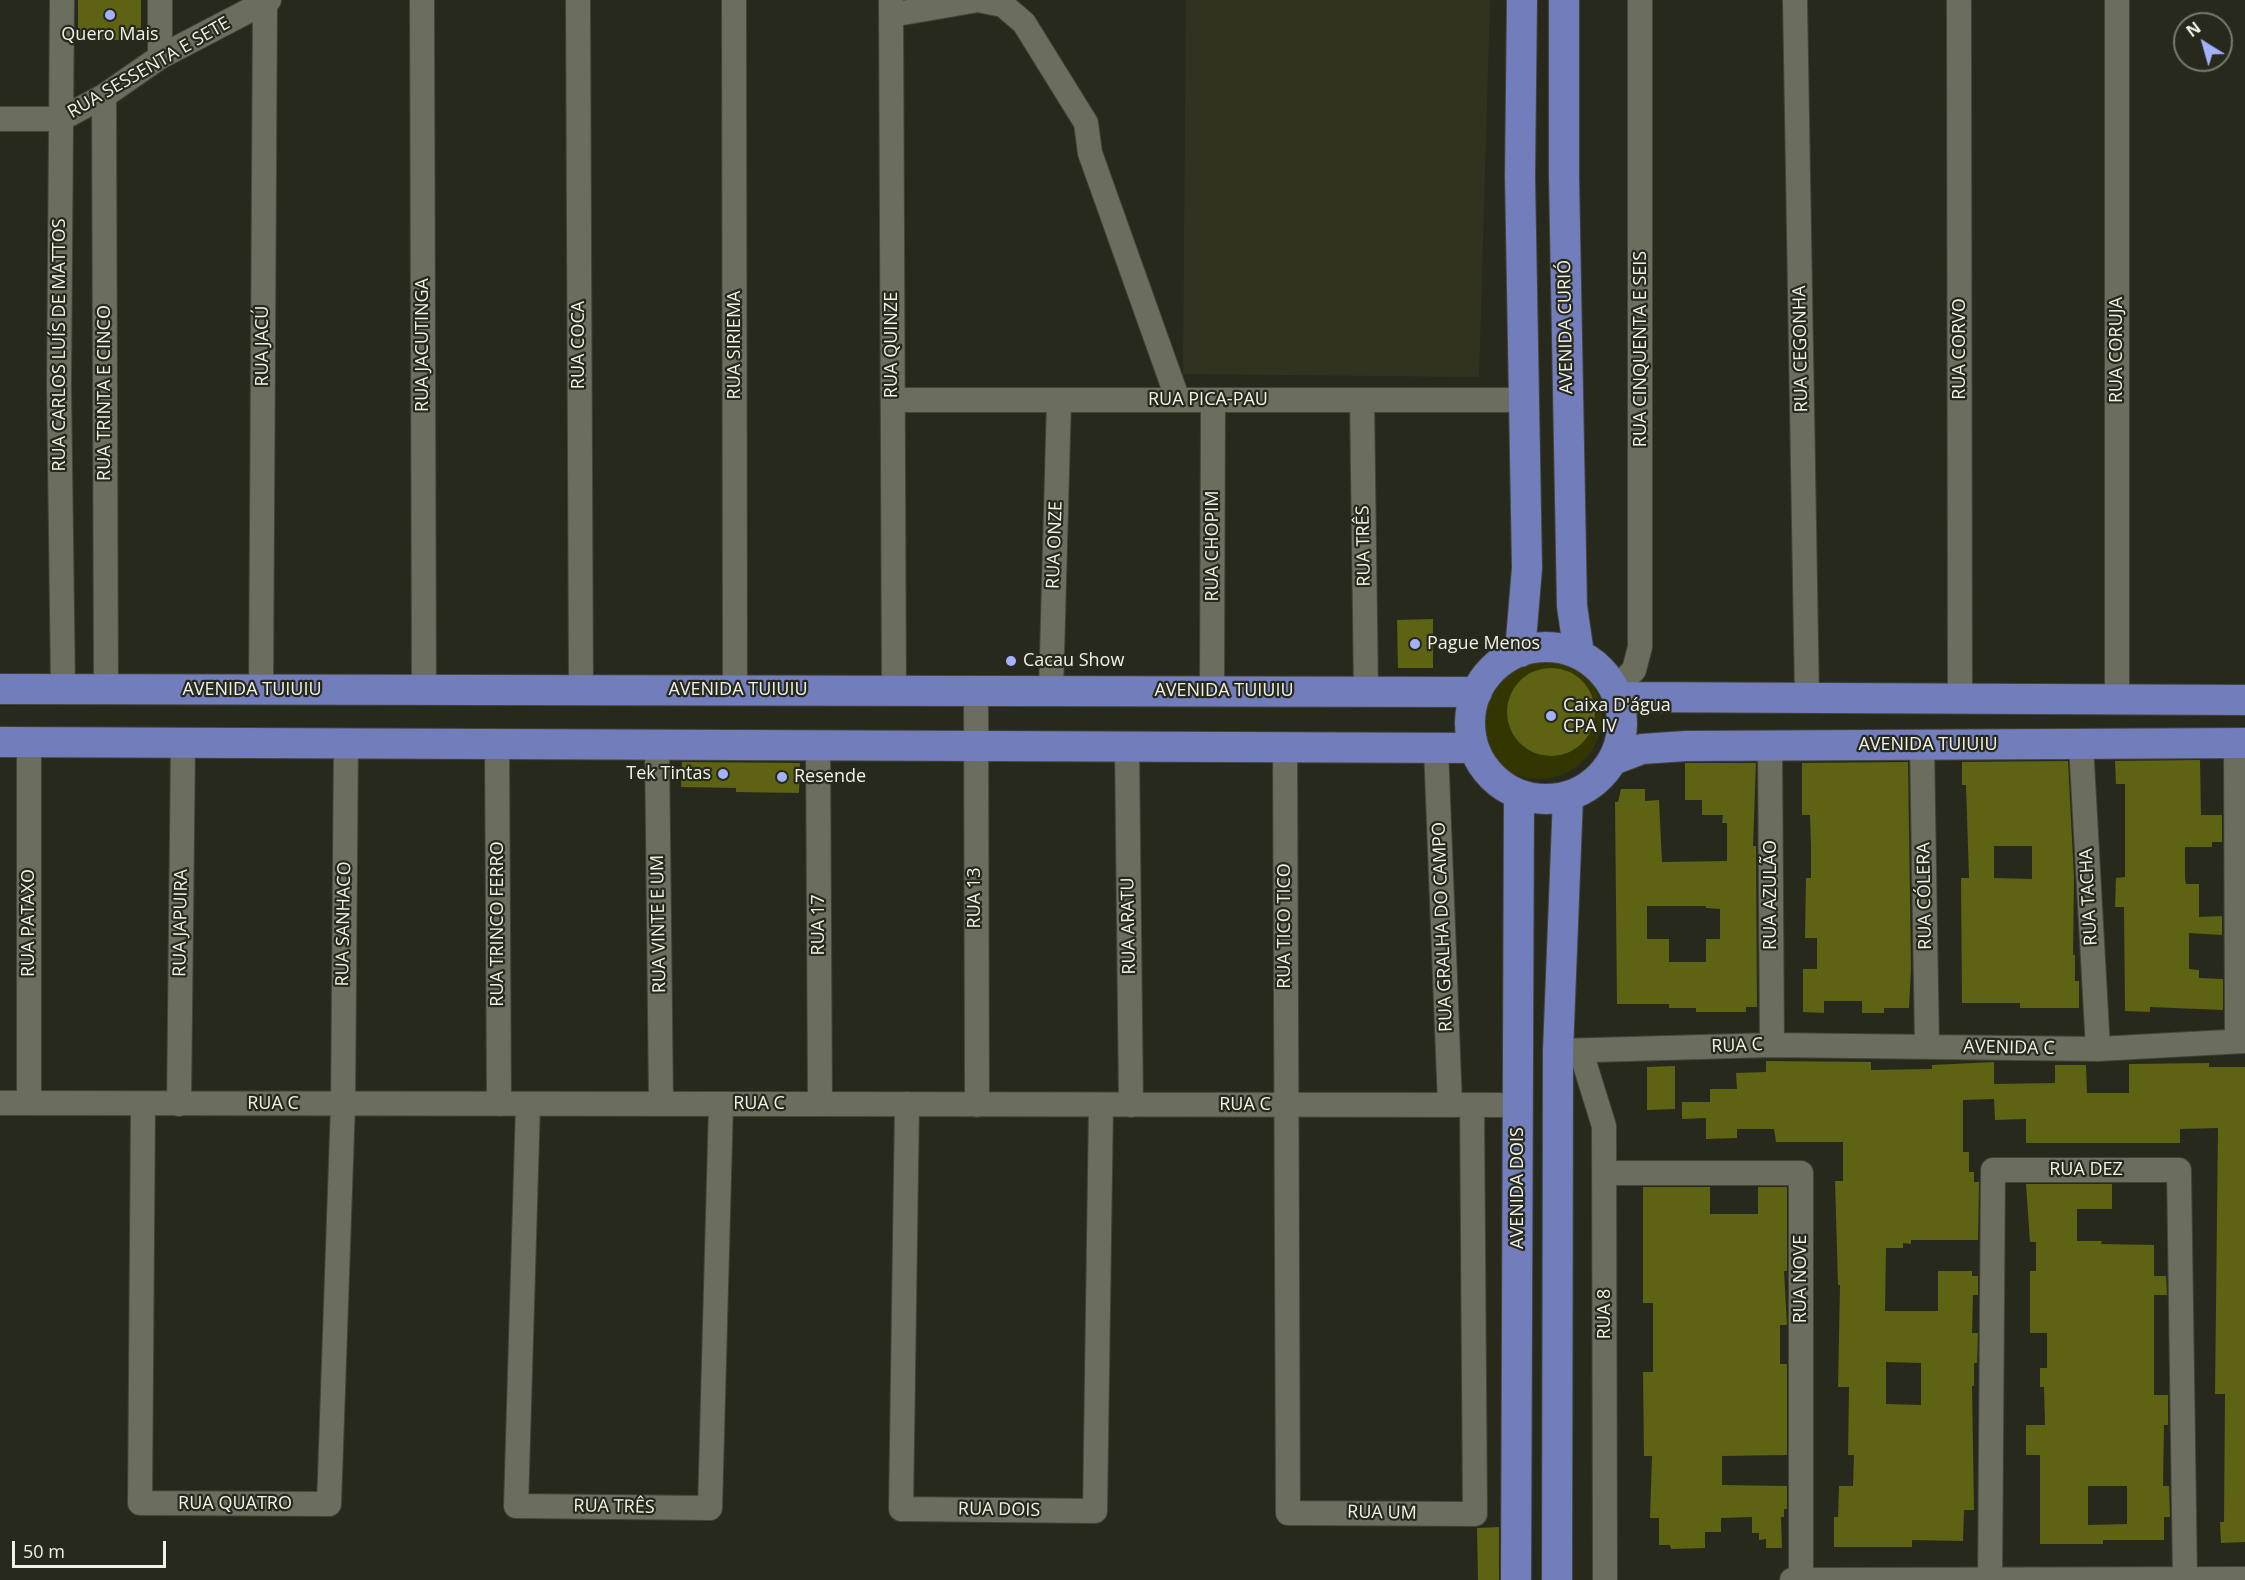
<!DOCTYPE html>
<html>
<head>
<meta charset="utf-8">
<style>
	body { margin:0 }
	#map { position:relative; width:2245px; height:1580px; overflow:hidden; background:#28291d; font-family:"Open Sans",sans-serif }
	canvas { display:block }
	.north { position:absolute; left:2173px; top:12px; width:60px; height:60px; box-sizing:border-box; background:#28291d; border:2px solid #78796f; border-radius:50%; rotate:323deg; font-size:16px; font-weight:700; line-height:24px; text-align:center; color:#f0f1e9 }
	.north::after { content:''; display:block; margin:auto; width:21px; height:27px; background:#a2b2fd; clip-path:polygon(50% 0,100% 100%,50% 72%,0 100%) }
	.scale { position:absolute; left:12px; top:1541px; width:154px; height:27px; box-sizing:border-box; border:3px solid #f0f1e9; border-top:0; padding-left:8px; font-size:18px; line-height:21px; white-space:nowrap; color:#f0f1e9; -webkit-text-stroke:4px #28291d; paint-order:stroke }
</style>
</head>
<body>
<div id="map">
<canvas width="2245" height="1580"></canvas>
<div class="north">N</div>
<div class="scale">50 m</div>
</div>
<script>
const ctx = document.querySelector('canvas').getContext('2d');
ctx.lineJoin = 'round';
function paint(path, color) {
  ctx.fillStyle = color;
  ctx.fill(path, 'evenodd');
}
function toPath(rows) {
  const path = new Path2D();
  for (const r of rows) {
    if (r.length === 3) {
      path.moveTo(r[0] + r[2], r[1]);
      path.arc(r[0], r[1], r[2], 0, 2 * Math.PI);
      continue;
    }
    path.moveTo(r[0], r[1]);
    for (let i = 2; i < r.length; i += 2) path.lineTo(r[i], r[i + 1]);
  }
  return path;
}
function stroke(path, color, width, dash) {
  ctx.strokeStyle = color;
  ctx.lineWidth = width;
  ctx.lineCap = dash ? 'butt' : 'round';
  ctx.setLineDash(dash || []);
  ctx.stroke(path);
}
function drawText(font, color, halo, rows, align = 'center') {
  ctx.font = font + ' "Open Sans",sans-serif';
  ctx.lineWidth = 4.5;
  ctx.setLineDash([]);
  ctx.textBaseline = 'middle';
  ctx.strokeStyle = halo;
  ctx.fillStyle = color;
  for (const [text, x, y, turn = 0] of rows) {
    ctx.save();
    ctx.translate(x, y);
    ctx.rotate((+turn || 0) * Math.PI / 180);
    ctx.textAlign = isNaN(turn) ? turn : align;
    if (halo) ctx.strokeText(text, 0, 0);
    ctx.fillText(text, 0, 0);
    ctx.restore();
  }
}
paint(toPath([
	[1186,0,1490,0,1479,377,1183,374]
]), '#313320');
paint(toPath([
	[1539,716,63]
]), '#343600');
paint(toPath([
	[78,0,141,0,141,30,128,40,78,40],
	[1433,619,1433,668,1398,668,1397,620],
	[1551,712,44],
	[2200,760,2201,815,2222,815,2222,842,2212,842,2212,847,2185,847,2185,878,2186,884,2199,884,2199,917,2222,916,2222,935,2189,933,2189,969,2199,970,2199,978,2223,979,2223,1010,2150,1007,2150,1012,2125,1011,2124,907,2115,907,2116,878,2125,877,2125,784,2116,784,2115,761],
	[2068,761,2074,878,2073,955,2075,955,2075,981,2079,981,2079,1008,2020,1008,2020,1003,1962,1003,1961,878,1969,878,1966,785,1962,785,1962,762],
	[1994,846,2032,846,2032,879,1994,878],
	[682,762,800,763,799,793,736,792,736,788,681,787],
	[1908,762,1911,969,1909,1008,1884,1008,1884,1013,1862,1013,1862,1001,1824,1001,1824,1013,1803,1012,1803,969,1817,969,1817,938,1805,938,1806,878,1811,878,1811,846,1810,815,1802,815,1802,763],
	[1685,763,1756,763,1753,846,1756,846,1757,1007,1746,1007,1746,1012,1696,1012,1696,1008,1669,1008,1669,1004,1617,1004,1615,802,1618,802,1621,789,1645,789,1645,801,1659,800,1662,862,1727,861,1727,823,1722,823,1723,815,1702,815,1702,800,1685,800],
	[1647,906,1706,906,1706,908,1720,909,1720,939,1706,939,1706,962,1669,962,1669,939,1647,939],
	[1766,1061,1871,1062,1871,1070,1932,1069,1932,1065,1994,1062,1994,1084,2055,1083,2055,1065,2086,1065,2087,1093,2129,1093,2129,1064,2209,1063,2209,1067,2245,1067,2245,1542,2221,1543,2220,1522,2224,1522,2225,1394,2215,1394,2218,1128,2180,1129,2180,1143,2026,1143,2026,1119,1995,1120,1994,1099,1963,1100,1963,1152,1969,1152,1969,1172,1974,1172,1974,1182,1979,1182,1978,1240,1911,1240,1911,1244,1903,1243,1903,1248,1886,1248,1885,1311,1938,1311,1938,1271,1972,1271,1972,1276,1978,1276,1978,1295,1973,1295,1972,1333,1978,1333,1977,1363,1974,1363,1974,1386,1972,1386,1974,1510,1964,1510,1963,1541,1912,1540,1912,1547,1834,1547,1834,1517,1838,1517,1839,1486,1853,1486,1854,1455,1848,1455,1849,1387,1838,1387,1840,1285,1838,1285,1835,1181,1843,1181,1843,1142,1776,1142,1774,1129,1737,1129,1737,1138,1706,1139,1706,1118,1682,1119,1682,1102,1710,1102,1710,1089,1737,1089,1736,1073,1766,1072],
	[1886,1362,1921,1363,1921,1405,1886,1404],
	[1675,1066,1675,1109,1647,1110,1647,1067],
	[2026,1184,2112,1184,2112,1209,2077,1209,2077,1241,2102,1241,2101,1244,2154,1245,2154,1276,2166,1276,2167,1295,2154,1295,2154,1395,2168,1395,2168,1425,2164,1425,2163,1486,2169,1486,2170,1517,2164,1517,2164,1540,2103,1540,2103,1544,2040,1544,2040,1455,2026,1455,2026,1425,2045,1425,2044,1387,2040,1387,2040,1368,2047,1368,2047,1333,2030,1333,2030,1271,2036,1271,2036,1242,2030,1242],
	[2088,1486,2127,1486,2127,1524,2088,1525],
	[1643,1187,1710,1187,1710,1214,1758,1214,1758,1187,1787,1187,1787,1271,1784,1271,1787,1325,1780,1325,1780,1364,1787,1364,1787,1455,1722,1456,1722,1485,1787,1486,1787,1509,1784,1509,1784,1517,1781,1517,1782,1548,1766,1548,1766,1539,1759,1540,1759,1533,1752,1533,1752,1517,1721,1518,1721,1532,1705,1532,1705,1548,1671,1549,1670,1545,1659,1545,1659,1518,1650,1518,1652,1456,1644,1456,1643,1372,1653,1372,1653,1303,1643,1303],
	[1499,1527,1499,1580,1478,1580,1477,1528]
]), '#5e6213');
const minor = toPath([
	[62,0,59,384,63,689],
	[160,0,160,57],
	[422,0,424,690],
	[578,0,581,690],
	[734,0,735,690],
	[891,0,894,690],
	[1795,0,1807,698],
	[1959,0,1960,698],
	[891,15,978,0,1003,5,1024,23,1086,123,1090,153,1178,400],
	[104,96,106,689],
	[0,119,61,119,104,96,160,57,269,0],
	[893,400,1524,400],
	[1362,400,1366,691],
	[1615,689,1634,670,1640,647,1640,0],
	[261,690,265,3],
	[976,691,977,1105],
	[1051,691,1059,400],
	[1212,691,1213,400],
	[2117,699,2117,0],
	[29,742,29,1103],
	[2236,743,2237,1041],
	[497,744,499,1104],
	[2081,744,2098,1049],
	[657,745,661,1104],
	[818,745,820,1104],
	[1922,745,1927,1046],
	[1770,746,1772,1045],
	[1127,747,1131,1105],
	[1285,747,1288,1513,1475,1514,1472,1105],
	[1436,748,1450,1105],
	[1558,1051,1772,1045,2098,1049,2245,1041],
	[1581,1052,1604,1126,1605,1580],
	[0,1103,1518,1105],
	[143,1104,140,1503,329,1504,343,1104,346,743],
	[179,1104,183,742],
	[528,1104,516,1506,710,1508,721,1104],
	[907,1104,901,1509,1095,1511,1101,1105],
	[1605,1173,1801,1173,1801,1580],
	[1792,1580,2245,1579],
	[1990,1580,1993,1170,2179,1170,2185,1579]
]);
const major = toPath([
	[1564,0,1564,176,1572,606,1579,654],
	[1546,723,76],
	[1520,652,1527,568,1520,176,1522,0],
	[0,689,1477,692],
	[1618,697,2245,700],
	[0,742,1474,748],
	[1613,760,1642,749,1686,746,2245,743],
	[1516,1580,1519,795],
	[1557,1580,1558,1051,1568,797]
]);
stroke(minor, '#424339', 26);
stroke(major, '#424339', 32);
stroke(minor, '#6b6d5f', 24);
stroke(major, '#727dbb', 30);
for (const [x, y, r, color] of [
	[110,15,6,"#a2b2fd"],
	[1415,644,6,"#a2b2fd"],
	[1011,661,6,"#a2b2fd"],
	[1551,716,6,"#a2b2fd"],
	[723,774,6,"#a2b2fd"],
	[782,777,6,"#a2b2fd"]
]) {
  const dot = new Path2D();
  dot.arc(x, y, r, 0, 2 * Math.PI);
  ctx.fillStyle = color;
  ctx.fill(dot);
  stroke(dot, '#28291d', 2);
}
drawText('18px', '#f0f1e9', '#28291d', [
	["Quero Mais",110,35,"center"],
	["Pague Menos",1427,644],
	["Cacau Show",1023,661],
	["Caixa D'água",1563,706],
	["CPA IV",1563,727],
	["Tek Tintas",711,774,"right"],
	["Resende",794,777]
], 'left');
drawText('18px', '#f0f1e9', '#28291d', [
	["RUA SESSENTA E SETE",149,68,-30],
	["AVENIDA CURIÓ",1566,327,-91],
	["RUA CARLOS LUÍS DE MATTOS",60,345,-90],
	["RUA JACUTINGA",423,345,-90],
	["RUA COCA",579,345,-90],
	["RUA SIRIEMA",735,345,-90],
	["RUA QUINZE",892,345,-90],
	["RUA JACÚ",263,346,-90],
	["RUA CINQUENTA E SEIS",1641,349,-90],
	["RUA CEGONHA",1801,349,-91],
	["RUA CORVO",1960,349,-90],
	["RUA CORUJA",2117,350,-90],
	["RUA TRINTA E CINCO",105,393,-90],
	["RUA PICA-PAU",1208,400],
	["RUA ONZE",1055,545,-88],
	["RUA CHOPIM",1213,546,-90],
	["RUA TRÊS",1364,546,-91],
	["AVENIDA TUIUIU",252,690],
	["AVENIDA TUIUIU",738,690],
	["AVENIDA TUIUIU",1224,691],
	["AVENIDA TUIUIU",1928,745],
	["RUA AZULÃO",1771,895,-90],
	["RUA CÓLERA",1925,896,-91],
	["RUA TACHA",2089,897,-93],
	["RUA 13",975,898,-90],
	["RUA PATAXO",29,923,-90],
	["RUA JAPUIRA",181,923,-89],
	["RUA SANHACO",344,924,-89],
	["RUA TRINCO FERRO",498,924,-90],
	["RUA VINTE E UM",659,924,-91],
	["RUA 17",819,925,-90],
	["RUA ARATU",1129,926,-91],
	["RUA TICO TICO",1285,926,-90],
	["RUA GRALHA DO CAMPO",1443,927,-92],
	["RUA C",1737,1046,-2],
	["AVENIDA C",2009,1048,1],
	["RUA C",273,1104],
	["RUA C",759,1104],
	["RUA C",1245,1105],
	["RUA DEZ",2086,1170],
	["AVENIDA DOIS",1518,1188,-90],
	["RUA NOVE",1801,1279,-90],
	["RUA 8",1605,1314,-90],
	["RUA QUATRO",235,1504],
	["RUA TRÊS",614,1507,1],
	["RUA DOIS",999,1510,1],
	["RUA UM",1382,1513,1]
]);
</script>
</body>
</html>
